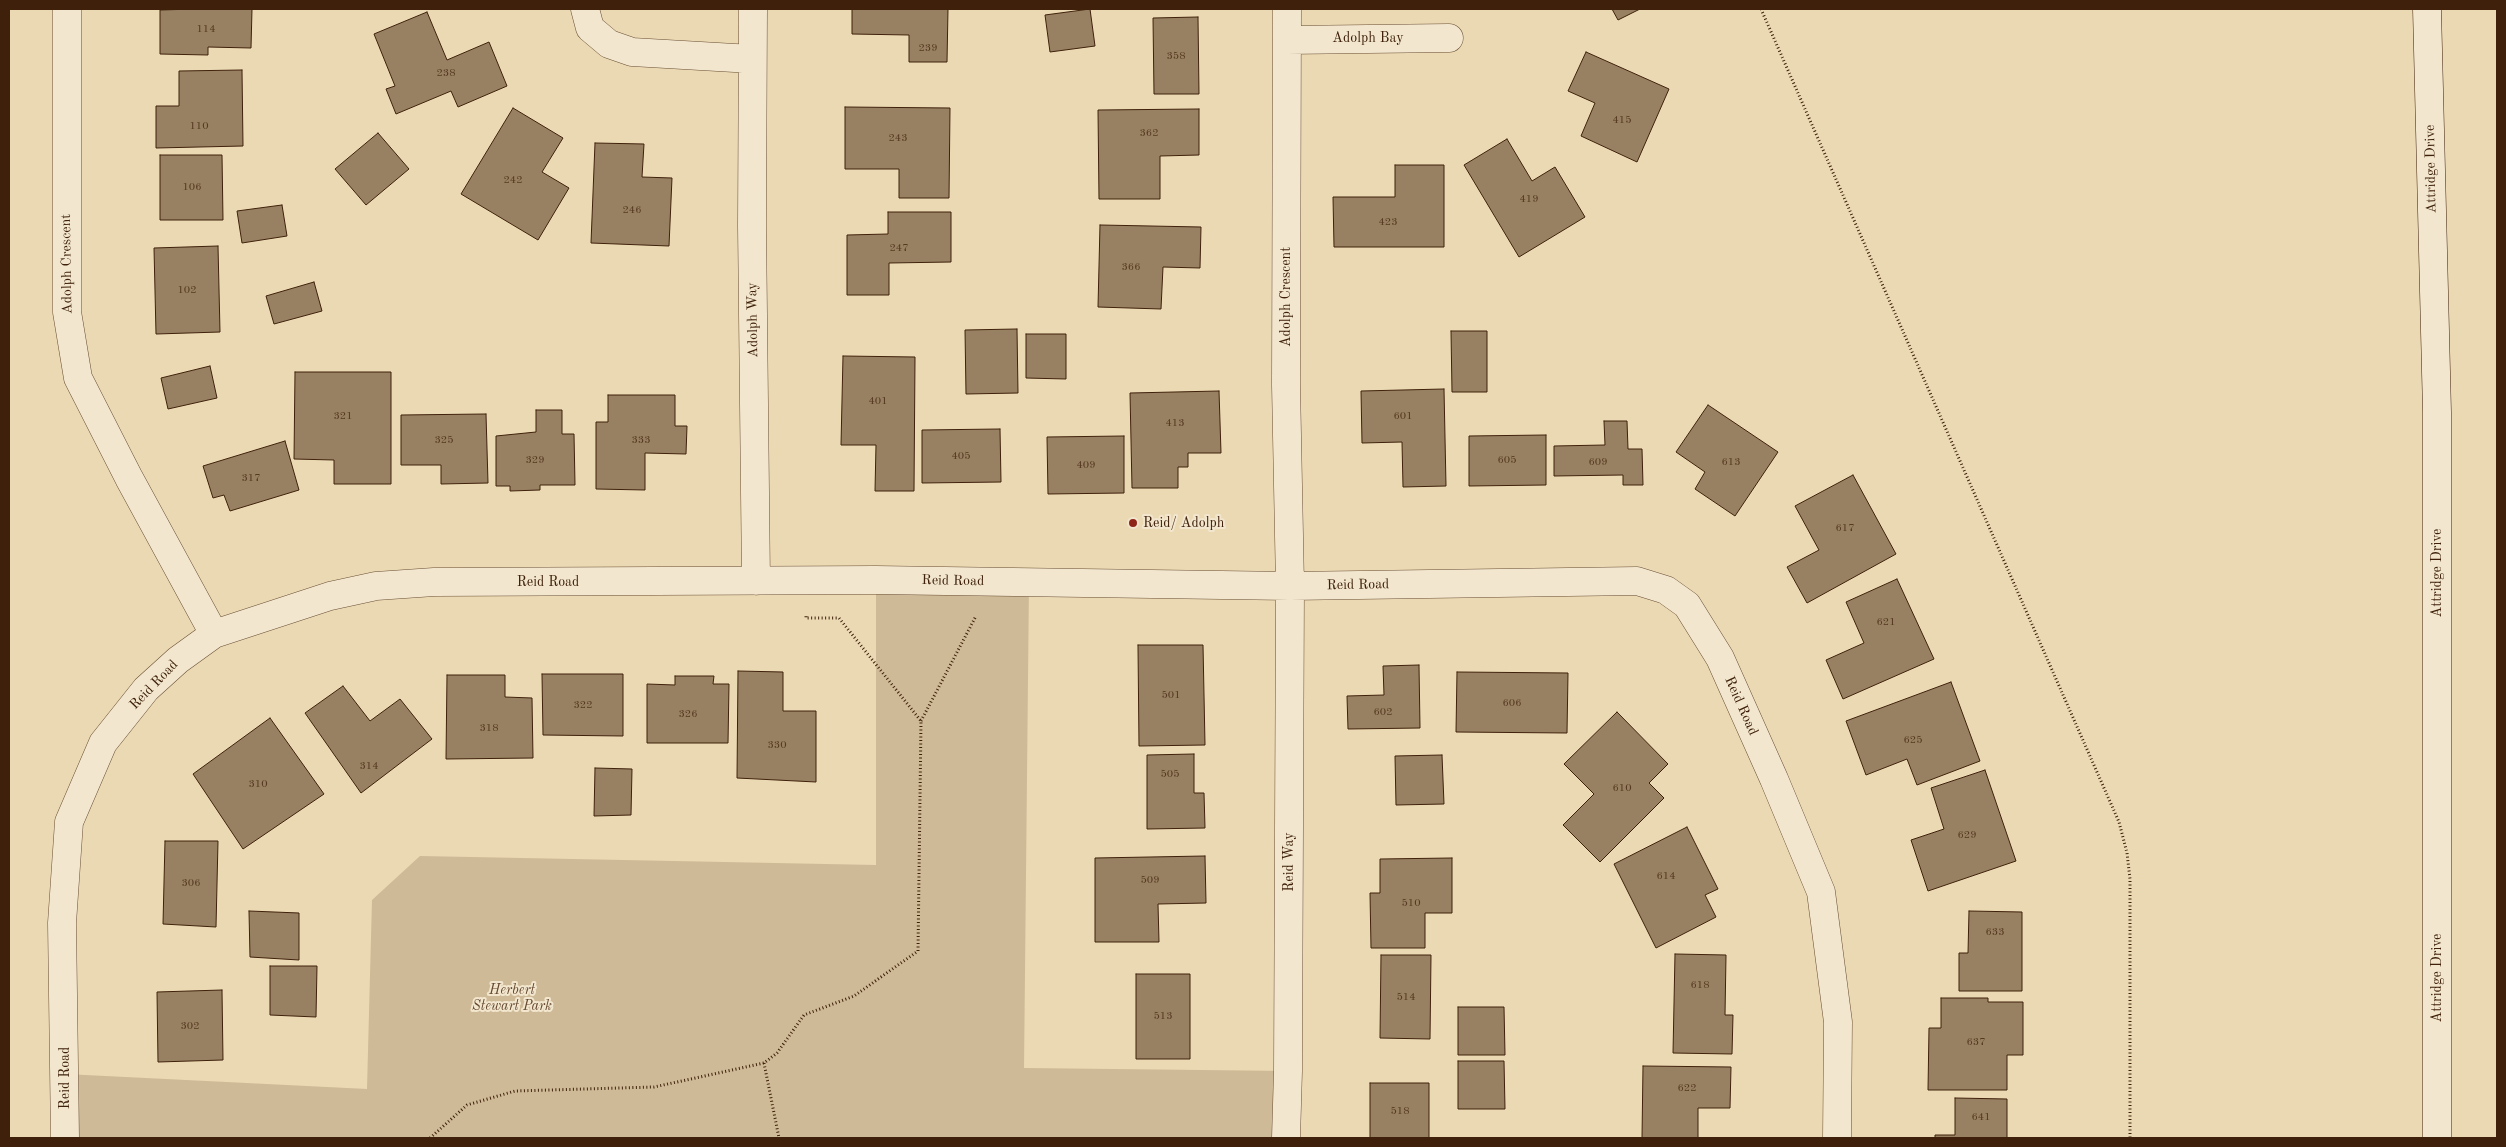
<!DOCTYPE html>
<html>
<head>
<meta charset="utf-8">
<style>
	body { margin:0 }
	#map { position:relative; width:2506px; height:1147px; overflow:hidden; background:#ebd9b3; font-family:"Old Standard TT",serif }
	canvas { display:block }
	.frame { position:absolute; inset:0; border:10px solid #3f210b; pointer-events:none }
</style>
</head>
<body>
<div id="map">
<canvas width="2506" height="1147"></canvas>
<div class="frame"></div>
</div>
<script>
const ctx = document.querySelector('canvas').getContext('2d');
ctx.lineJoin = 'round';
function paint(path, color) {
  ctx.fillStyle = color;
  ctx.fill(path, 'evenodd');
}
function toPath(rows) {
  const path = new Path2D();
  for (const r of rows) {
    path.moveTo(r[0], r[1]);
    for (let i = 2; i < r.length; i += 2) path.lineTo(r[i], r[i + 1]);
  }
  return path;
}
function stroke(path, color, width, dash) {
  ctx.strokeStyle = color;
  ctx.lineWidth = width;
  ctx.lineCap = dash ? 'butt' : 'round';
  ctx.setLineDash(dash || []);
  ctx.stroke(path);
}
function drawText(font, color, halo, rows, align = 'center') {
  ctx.font = font + ' "Old Standard TT",serif';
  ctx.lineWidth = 4;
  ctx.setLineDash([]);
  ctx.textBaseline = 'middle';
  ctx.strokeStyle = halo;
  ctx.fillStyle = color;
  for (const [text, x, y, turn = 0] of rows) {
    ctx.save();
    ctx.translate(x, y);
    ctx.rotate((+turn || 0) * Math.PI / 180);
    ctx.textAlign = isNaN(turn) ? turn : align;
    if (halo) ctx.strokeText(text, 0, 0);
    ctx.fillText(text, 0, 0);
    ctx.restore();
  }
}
paint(toPath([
	[876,580,1029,581,1024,1068,1288,1071,1288,1138,65,1138,65,1074,367,1089,372,900,420,856,876,865]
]), '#ceba96');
const building = toPath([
	[195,9,252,9,251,48,208,47,208,55,160,54,160,10,195,9],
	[852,9,948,9,947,62,909,62,909,35,852,34,852,9],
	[1090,9,1095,46,1050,52,1045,15,1090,9],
	[1612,9,1640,9,1618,20,1612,9],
	[427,12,447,60,489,42,507,86,458,107,451,91,396,114,386,89,395,86,374,34,427,12],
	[1198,17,1199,94,1154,94,1153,18,1198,17],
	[1586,52,1669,89,1637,162,1581,136,1595,103,1568,91,1586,52],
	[242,70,243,146,156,148,156,106,179,106,179,71,242,70],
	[845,107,950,108,949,198,899,198,899,169,845,169,845,107],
	[513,108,563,138,542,172,569,188,538,240,461,194,513,108],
	[1199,109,1199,155,1160,156,1160,199,1099,199,1098,110,1199,109],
	[378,133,409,169,366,205,335,169,378,133],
	[1507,139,1532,181,1555,167,1585,217,1519,257,1464,165,1507,139],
	[595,143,644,144,642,177,672,178,669,246,591,243,595,143],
	[160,155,222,155,223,220,160,220,160,155],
	[1395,165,1444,165,1444,247,1334,247,1333,197,1395,197,1395,165],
	[282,205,287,236,242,243,237,211,282,205],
	[888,212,951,212,951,262,889,263,889,295,847,295,847,235,888,234,888,212],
	[1100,225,1201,227,1200,268,1163,267,1161,309,1098,307,1100,225],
	[218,246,220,332,156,334,154,248,218,246],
	[314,282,322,311,274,324,266,296,314,282],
	[1017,329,1018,393,966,394,965,330,1017,329],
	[1451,331,1487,331,1487,392,1452,392,1451,331],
	[1026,334,1066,334,1066,379,1026,378,1026,334],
	[843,356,915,357,914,491,875,491,876,445,841,445,843,356],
	[210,366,217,398,168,409,161,378,210,366],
	[295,372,391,372,391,484,334,484,334,460,294,459,295,372],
	[1444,389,1446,486,1403,487,1402,442,1362,443,1361,391,1444,389],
	[1219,391,1221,453,1188,453,1188,467,1178,467,1178,488,1132,488,1130,393,1219,391],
	[608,395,675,395,675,426,687,426,686,454,645,453,645,490,596,489,596,422,608,422,608,395],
	[1708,405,1778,452,1735,516,1695,489,1705,472,1676,452,1708,405],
	[536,410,562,410,562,434,574,434,575,485,540,485,540,490,510,491,510,486,496,486,496,436,536,432,536,410],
	[486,414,488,483,441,484,441,465,401,465,401,415,486,414],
	[1604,421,1627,421,1628,449,1642,449,1643,485,1623,485,1623,475,1554,476,1554,446,1605,445,1604,421],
	[1000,429,1001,482,922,483,922,430,1000,429],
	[1546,435,1546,485,1469,486,1469,436,1546,435],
	[1124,436,1124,493,1048,494,1047,437,1124,436],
	[285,441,299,490,230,511,224,495,213,498,203,466,285,441],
	[1853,475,1896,554,1807,603,1787,567,1819,550,1795,506,1853,475],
	[1897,579,1934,659,1843,699,1826,660,1864,643,1846,602,1897,579],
	[1138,645,1203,645,1205,745,1139,746,1138,645],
	[1419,665,1420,728,1348,729,1347,696,1384,695,1383,666,1419,665],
	[738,671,783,672,783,711,816,711,816,782,737,778,738,671],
	[1457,672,1568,673,1567,733,1456,732,1457,672],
	[542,674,623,674,623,736,543,735,542,674],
	[447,675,505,675,505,697,532,698,533,758,446,759,447,675],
	[675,676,714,676,713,684,729,684,728,743,647,743,647,684,675,685,675,676],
	[1951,682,1980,761,1917,785,1907,759,1866,775,1846,721,1951,682],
	[343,686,370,721,400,699,432,739,361,793,305,713,343,686],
	[1617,712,1668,764,1649,783,1664,798,1600,862,1563,825,1594,794,1564,764,1617,712],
	[270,718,324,794,243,849,193,774,270,718],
	[1194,754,1194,793,1204,793,1205,828,1147,829,1147,755,1194,754],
	[1442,755,1444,804,1396,805,1395,756,1442,755],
	[595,768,632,769,631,815,594,816,595,768],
	[1985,770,2016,861,1928,891,1911,840,1944,829,1931,788,1985,770],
	[1687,827,1718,889,1705,895,1716,917,1656,948,1614,864,1687,827],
	[165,841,218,841,216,927,163,924,165,841],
	[1205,856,1206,903,1158,904,1159,942,1095,942,1095,858,1205,856],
	[1452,858,1452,913,1425,913,1425,948,1371,948,1370,893,1380,893,1380,859,1452,858],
	[249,911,299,913,299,960,250,957,249,911],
	[1969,911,2022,912,2022,991,1959,991,1959,953,1968,953,1969,911],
	[1675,954,1726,955,1725,1015,1733,1015,1732,1054,1673,1053,1675,954],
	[1381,955,1431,955,1430,1039,1380,1038,1381,955],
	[270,966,317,966,316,1017,270,1015,270,966],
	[1136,974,1190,974,1190,1059,1136,1059,1136,974],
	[222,990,223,1060,158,1062,157,992,222,990],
	[1941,998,1988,998,1988,1002,2023,1002,2023,1055,2007,1055,2007,1090,1928,1090,1929,1028,1941,1028,1941,998],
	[1458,1007,1504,1007,1505,1055,1458,1055,1458,1007],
	[1458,1061,1504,1061,1505,1109,1458,1109,1458,1061],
	[1643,1066,1731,1067,1730,1108,1698,1108,1698,1138,1642,1138,1643,1066],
	[1370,1083,1429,1083,1429,1138,1370,1138,1370,1083],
	[1955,1098,2007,1099,2007,1138,1935,1138,1935,1135,1955,1135,1955,1098]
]);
paint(building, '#988162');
stroke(building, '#3f210b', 1);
const street = toPath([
	[67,9,67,312,78,378,129,478,214,634],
	[585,9,590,28,609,44,632,52,752,59],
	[753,9,752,226,756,581],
	[1287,40,1449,38],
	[65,1138,62,923,69,822,103,743,146,689,178,660,214,634,330,596,376,586,434,582,876,580,1290,586,1637,581,1666,590,1687,605,1720,658,1774,779,1821,892,1838,1022,1837,1138],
	[1286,1138,1288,1071,1290,586,1286,385,1287,9]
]);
const secondary = toPath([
	[2427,9,2437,412,2437,1138]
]);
stroke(street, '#6a4f35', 29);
stroke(secondary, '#3f210b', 29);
stroke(toPath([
	[1761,9,2119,822,2127,853,2130,879,2130,1138],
	[921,721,976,616],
	[764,1063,779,1138],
	[430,1138,467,1105,515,1091,654,1087,764,1063,777,1053,804,1015,854,996,918,951,921,721,839,618,806,618,806,616]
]), '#3f210b', 3, [1, 2.5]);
stroke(street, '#f2e6ce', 28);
stroke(secondary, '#f2e6ce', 28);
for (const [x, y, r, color] of [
	[1133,523,5,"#8f2418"]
]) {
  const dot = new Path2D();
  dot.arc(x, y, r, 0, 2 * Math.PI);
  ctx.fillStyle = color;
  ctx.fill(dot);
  stroke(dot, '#f2e6ce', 2);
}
drawText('11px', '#553921', null, [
	["114",206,29],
	["239",928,48],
	["358",1176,56],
	["238",446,73],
	["415",1622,120],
	["110",199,126],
	["362",1149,133],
	["243",898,138],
	["242",513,180],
	["106",192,187],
	["419",1529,199],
	["246",632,210],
	["423",1388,222],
	["247",899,248],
	["366",1131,267],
	["102",187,290],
	["401",878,401],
	["321",343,416],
	["601",1403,416],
	["413",1175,423],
	["325",444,440],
	["333",641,440],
	["405",961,456],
	["329",535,460],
	["605",1507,460],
	["609",1598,462],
	["613",1731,462],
	["409",1086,465],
	["317",251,478],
	["617",1845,528],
	["621",1886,622],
	["501",1171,695],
	["606",1512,703],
	["322",583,705],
	["602",1383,712],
	["326",688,714],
	["318",489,728],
	["625",1913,740],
	["330",777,745],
	["314",369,766],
	["505",1170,774],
	["310",258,784],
	["610",1622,788],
	["629",1967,835],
	["614",1666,876],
	["509",1150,880],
	["306",191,883],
	["510",1411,903],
	["633",1995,932],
	["618",1700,985],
	["514",1406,997],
	["513",1163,1016],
	["302",190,1026],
	["637",1976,1042],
	["622",1687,1088],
	["518",1400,1111],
	["641",1981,1117]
]);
drawText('14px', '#3f210b', '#f2e6ce', [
	["Adolph Bay",1368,38],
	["Attridge Drive",2431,169,-91],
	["Adolph Crescent",67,264,-91],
	["Adolph Crescent",1286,297,-90],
	["Adolph Way",753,320,-91],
	["Attridge Drive",2437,573,-90],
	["Reid Road",953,581,1],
	["Reid Road",548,582],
	["Reid Road",1358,585,-1],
	["Reid Road",154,685,-46],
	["Reid Road",1741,706,66],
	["Reid Way",1289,862,-90],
	["Attridge Drive",2437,978,-90],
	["Reid Road",65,1078,-90]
]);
drawText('14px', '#3f210b', '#f2e6ce', [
	["Reid/ Adolph",1143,523]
], 'left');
drawText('italic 14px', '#63472e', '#f2e6ce', [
	["Herbert",512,990],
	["Stewart Park",512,1006]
]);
</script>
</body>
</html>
